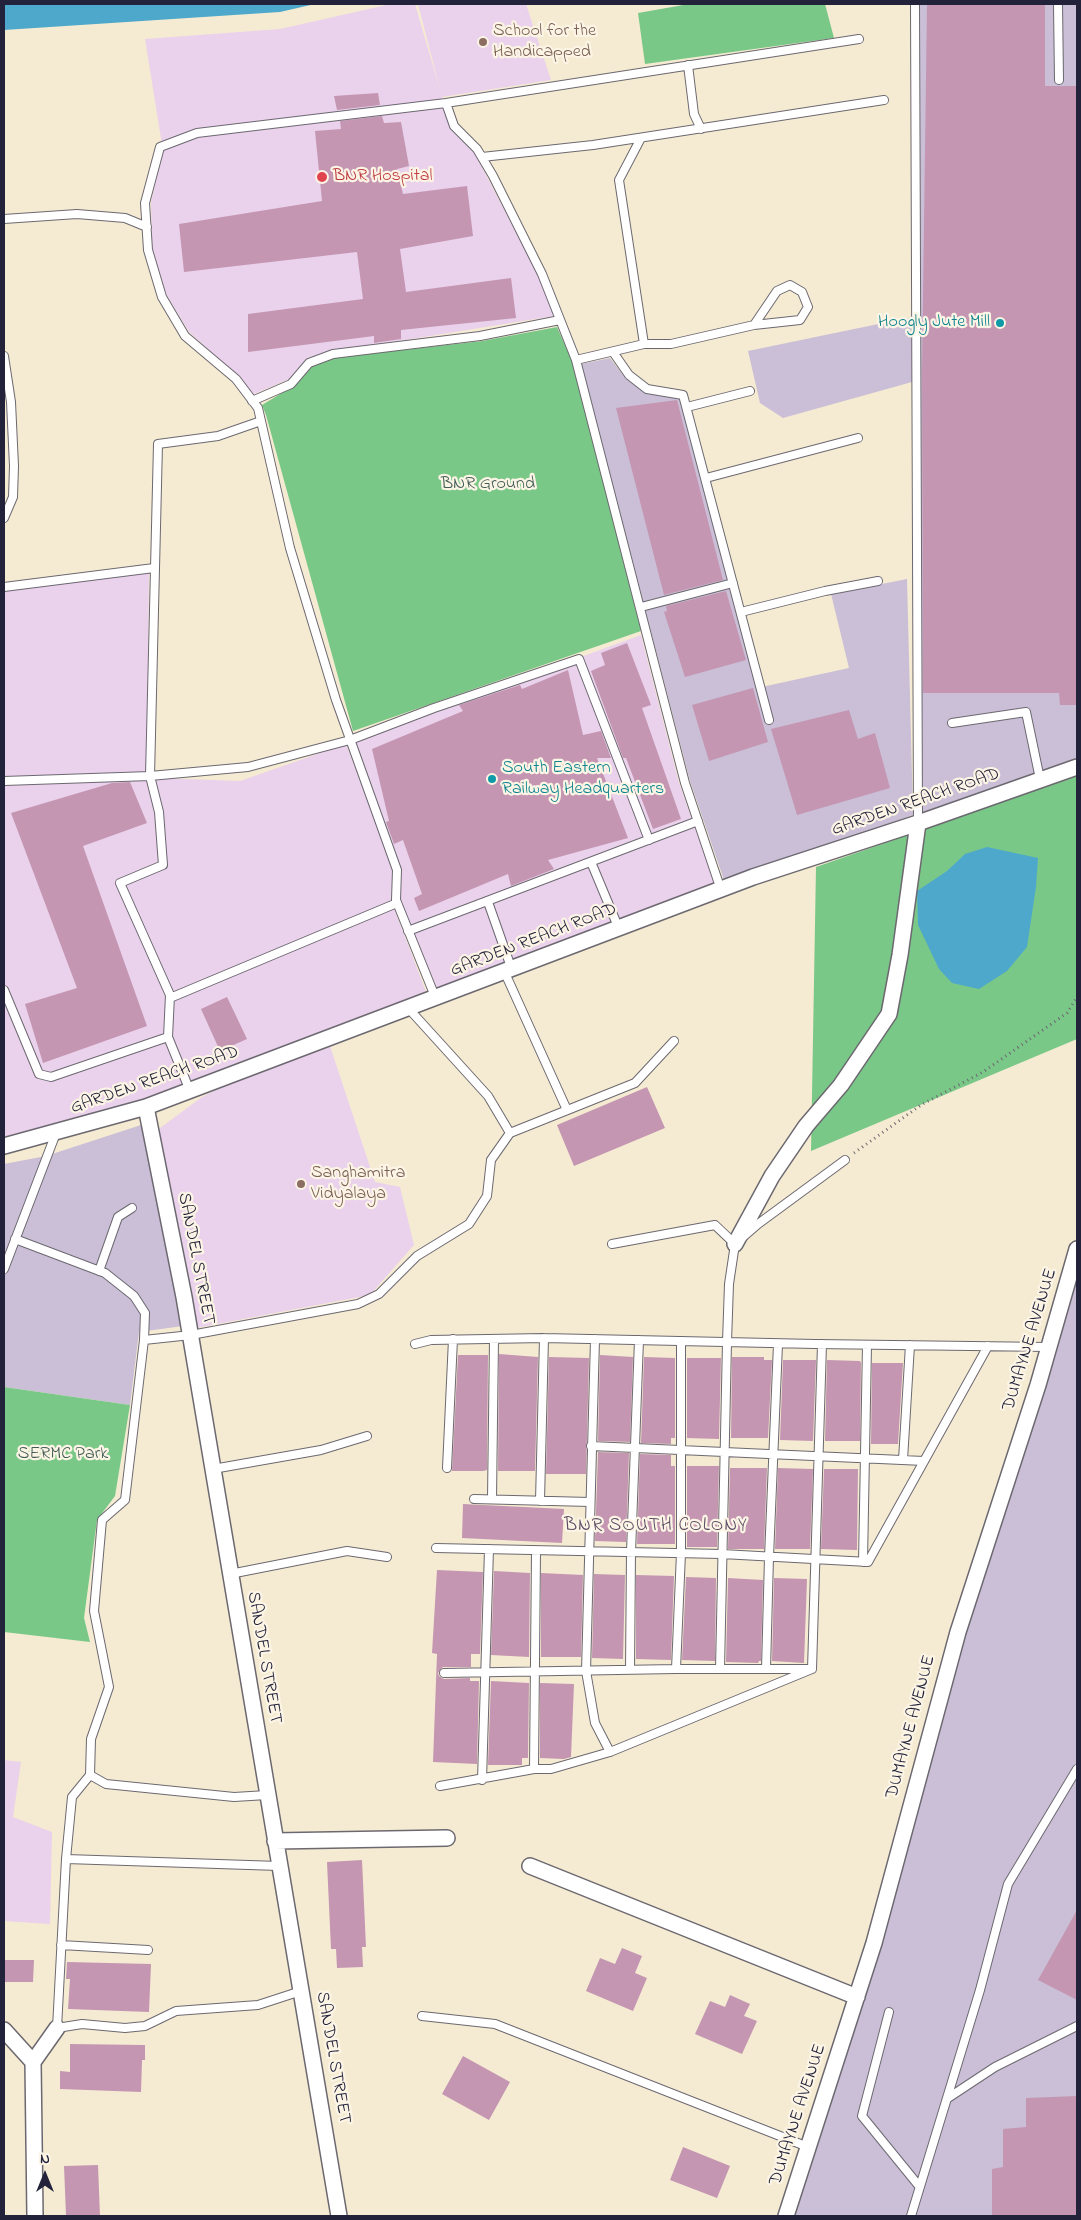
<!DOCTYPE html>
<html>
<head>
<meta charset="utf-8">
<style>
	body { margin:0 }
	#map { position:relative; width:1081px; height:2220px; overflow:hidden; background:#f5ebd2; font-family:"Indie Flower",sans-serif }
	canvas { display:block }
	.frame { position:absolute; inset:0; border:5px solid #22223b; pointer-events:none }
	.north { position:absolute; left:20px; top:2150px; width:50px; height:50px; -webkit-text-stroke:4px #fcf5e5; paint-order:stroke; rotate:0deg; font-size:14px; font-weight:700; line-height:20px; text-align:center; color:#22223b }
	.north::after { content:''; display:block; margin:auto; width:18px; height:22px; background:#22223b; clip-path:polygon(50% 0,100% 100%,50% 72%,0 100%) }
</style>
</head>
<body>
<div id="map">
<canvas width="1081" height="2220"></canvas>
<div class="frame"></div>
<div class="north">N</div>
</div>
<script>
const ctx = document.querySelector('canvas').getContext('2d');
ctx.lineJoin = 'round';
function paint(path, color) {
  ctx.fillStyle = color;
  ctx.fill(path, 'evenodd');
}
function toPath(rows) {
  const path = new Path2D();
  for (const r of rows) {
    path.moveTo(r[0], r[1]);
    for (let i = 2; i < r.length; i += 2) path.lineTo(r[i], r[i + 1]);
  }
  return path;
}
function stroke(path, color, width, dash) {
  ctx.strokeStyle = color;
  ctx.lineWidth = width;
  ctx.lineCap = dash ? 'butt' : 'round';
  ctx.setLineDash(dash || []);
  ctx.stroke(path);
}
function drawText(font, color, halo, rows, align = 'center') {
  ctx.font = font + ' "Indie Flower",sans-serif';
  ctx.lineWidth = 4.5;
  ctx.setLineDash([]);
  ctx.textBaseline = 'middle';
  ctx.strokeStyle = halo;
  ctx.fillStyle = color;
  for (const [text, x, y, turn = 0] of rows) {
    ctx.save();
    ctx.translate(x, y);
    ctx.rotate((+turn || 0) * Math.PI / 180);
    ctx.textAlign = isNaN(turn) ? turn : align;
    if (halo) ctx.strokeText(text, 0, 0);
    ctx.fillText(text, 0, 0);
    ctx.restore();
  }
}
paint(toPath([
	[391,4,415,4,452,131,474,152,536,271,554,316,387,343,343,348,307,358,289,379,254,394,238,376,189,332,166,294,152,248,151,202,163,151,145,39,280,29],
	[418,4,526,4,551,80,442,97],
	[149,570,147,770,156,778,240,781,346,744,394,868,391,900,428,997,144,1102,4,1141,4,589],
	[641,635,679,783,716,886,438,991,399,899,401,872,354,740],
	[329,1043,375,1182,400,1187,414,1245,370,1295,196,1328,156,1131,202,1097,236,1079],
	[4,1760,21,1762,13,1817,52,1832,50,1924,4,1921]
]), '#ead1ec');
paint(toPath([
	[914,4,1077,4,1077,762,917,814,912,554,912,382,783,418,760,403,748,351,912,317],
	[610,358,626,379,645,391,681,399,757,688,849,668,831,594,907,579,913,815,725,883,690,781,581,364],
	[144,1124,183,1326,139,1332,130,1405,4,1387,4,1164,46,1156],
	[1077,1268,1077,2216,792,2216,968,1617]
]), '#cabfd6');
paint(toPath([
	[689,4,825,4,834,38,645,64,638,13],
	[557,327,573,363,641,631,353,731,266,415,262,405,295,385,312,365,333,358,482,341],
	[1077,776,1077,1039,811,1151,816,867],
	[4,1387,130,1405,115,1496,97,1520,84,1618,90,1642,4,1632]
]), '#7ac888');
paint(toPath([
	[4,4,315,4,280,12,4,30],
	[987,847,1038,858,1036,887,1027,947,1007,971,979,989,952,983,939,969,918,925,917,891,947,871,965,854]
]), '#4ea8cb');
paint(toPath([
	[927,4,1045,4,1045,86,1077,86,1077,705,1060,705,1059,693,923,693,922,371],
	[378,93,380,105,337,110,334,96],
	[382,116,384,123,401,122,409,166,397,169,403,194,467,186,473,236,400,249,406,292,511,278,516,318,401,330,401,339,374,343,374,336,248,352,248,314,363,299,357,252,184,272,179,224,322,201,315,131,341,129,340,121],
	[677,400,723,580,664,595,616,408],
	[726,591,746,660,685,677,664,612,667,611,666,606],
	[627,643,651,705,642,708,681,819,653,829,626,758,623,758,591,671,605,665,601,653],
	[568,670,583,735,601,731,611,758,597,758,628,838,548,860,554,869,511,886,508,874,419,911,414,898,422,894,403,840,394,844,387,825,386,822,389,821,372,749,463,711,459,705,520,685,522,689],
	[753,688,768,742,709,761,692,705],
	[849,710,858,739,875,733,890,788,797,815,771,729],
	[130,782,147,823,83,846,147,1026,43,1063,25,1004,77,988,11,813,112,783],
	[227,997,247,1039,220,1051,201,1009],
	[647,1087,665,1128,574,1166,557,1125],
	[499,1354,538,1357,535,1471,498,1471],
	[458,1355,488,1355,487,1470,483,1471,452,1471],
	[600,1355,633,1357,630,1442,598,1441],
	[549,1357,589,1358,586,1474,546,1474],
	[644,1357,675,1358,675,1438,671,1438,671,1444,641,1443],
	[732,1357,764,1357,764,1360,772,1360,768,1438,731,1438],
	[687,1358,721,1358,719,1439,687,1438],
	[783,1360,816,1360,813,1441,780,1440],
	[827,1360,860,1361,861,1363,860,1441,825,1441],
	[872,1363,903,1363,898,1444,871,1444],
	[598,1452,629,1453,626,1542,595,1541],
	[640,1454,671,1455,671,1466,675,1466,675,1544,637,1544],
	[687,1466,719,1466,717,1547,687,1547],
	[730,1468,767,1468,764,1549,728,1549],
	[778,1468,813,1469,810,1549,775,1549],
	[824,1469,858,1469,857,1550,821,1549],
	[463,1504,564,1509,562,1543,462,1538],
	[437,1570,483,1572,480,1654,471,1654,471,1667,443,1667,438,1673,439,1676,444,1679,470,1678,470,1681,479,1681,477,1764,433,1762,437,1654,432,1653],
	[494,1571,530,1573,529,1657,491,1655],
	[541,1573,583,1575,581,1657,541,1657],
	[594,1574,625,1575,623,1659,592,1658],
	[636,1575,674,1576,671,1660,636,1659],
	[686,1577,716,1578,715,1661,682,1660],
	[728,1578,763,1580,761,1661,759,1661,758,1663,726,1662],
	[774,1578,807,1579,804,1663,772,1661],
	[491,1681,529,1683,528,1758,522,1758,522,1765,488,1765],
	[540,1683,574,1684,571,1757,564,1759,540,1758],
	[362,1860,366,1947,362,1947,363,1967,337,1968,336,1949,331,1949,327,1862],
	[1077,1910,1077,2000,1038,1980],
	[622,1948,642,1956,635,1973,647,1978,633,2011,586,1991,600,1958,615,1964],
	[4,1960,34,1960,33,1982,4,1982],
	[67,1962,151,1964,149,2012,68,2009,70,1979,66,1979],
	[730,1995,750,2004,744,2016,757,2021,742,2054,695,2034,710,2001,725,2007],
	[70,2044,145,2045,145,2060,142,2060,141,2092,60,2089,60,2071,70,2072],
	[463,2056,510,2082,489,2120,442,2094],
	[1077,2096,1077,2216,992,2216,992,2169,1003,2167,1003,2129,1026,2127,1026,2098],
	[683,2147,730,2166,717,2198,670,2180],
	[98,2165,100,2216,66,2216,64,2166]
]), '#c496b2');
const lane = toPath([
	[915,4,918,823],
	[1058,4,1059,80],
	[688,65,694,114,701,129],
	[446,103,454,126,477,149,493,176,542,274,576,360,685,783,721,890],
	[641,138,619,180,644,344],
	[482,157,593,145,884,100],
	[4,219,77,214,125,218,147,227],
	[613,352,629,375,647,389,683,395,769,720],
	[4,356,11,402,14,466,13,497,4,518],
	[576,360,644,344,671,344,754,325,800,320,808,307,802,292,790,285,777,291,754,325],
	[252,401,291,384,309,363,333,354,480,336,560,320],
	[687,407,750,391],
	[706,478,858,438],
	[4,587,154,568],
	[641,607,733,583],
	[741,612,825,591,878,581],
	[952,723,1026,712,1040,779],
	[4,781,150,776,158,444,218,436,261,421],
	[591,862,619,929],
	[488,902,512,970],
	[408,931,698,821],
	[505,973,567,1110],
	[4,990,39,1074,51,1077,168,1037],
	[170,998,397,903],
	[436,999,396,900,397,870,336,700,290,548,258,408,236,379,185,336,162,297,148,250,145,203,160,147,197,133,446,103,859,39],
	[409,1009,488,1096,510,1133],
	[190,1091,168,1037,170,995,120,883,163,865,159,812,150,776,248,767,350,740,434,708,579,659,649,840],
	[15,1239,105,1273,134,1296,145,1313,144,1340],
	[612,1244,715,1225,735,1244],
	[4,1269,56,1133],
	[99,1271,118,1217,132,1208],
	[595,1339,586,1671,595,1723,610,1752],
	[415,1344,431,1340,544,1338,815,1344,1049,1347],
	[591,1446,924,1461],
	[903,1460,910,1345],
	[447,1468,453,1339],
	[213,1469,321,1450,367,1436],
	[474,1499,590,1502],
	[492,1499,494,1339],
	[540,1501,544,1338],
	[436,1548,722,1554,868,1562,988,1346],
	[863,1562,867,1345],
	[230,1574,347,1551,387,1557],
	[676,1669,681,1553,681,1341],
	[720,1669,727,1342,729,1284,735,1244,758,1224,845,1160],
	[766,1669,769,1557,778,1344],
	[812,1669,822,1344],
	[630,1670,631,1552,639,1340],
	[444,1673,676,1669,808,1669],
	[534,1769,536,1551],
	[90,1775,106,1784,234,1797,267,1795],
	[482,1780,489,1549],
	[440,1786,534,1769,551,1769,610,1752,812,1669],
	[66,1859,279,1866],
	[61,1945,148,1950],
	[301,1991,258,2005,176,2011,145,2026,125,2028,82,2024,57,2028,66,1859,72,1797,90,1775,91,1739,109,1687,94,1611,102,1520,125,1500,144,1340,191,1335,358,1304,379,1294,417,1256,469,1224,487,1196,491,1160,510,1133,635,1083,674,1041],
	[889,2012,862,2116,919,2186],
	[422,2016,495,2024,808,2147],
	[948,2098,995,2067,1077,2026],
	[911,2216,980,1990,1008,1884,1077,1769]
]);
const street = toPath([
	[146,1107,184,1297,339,2216],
	[4,1146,146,1107,753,877,918,823,1077,767],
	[735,1244,772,1176,806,1126,841,1085,889,1014,900,955,918,823],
	[275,1841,447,1838],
	[530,1866,857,1997],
	[4,2030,33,2062],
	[35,2216,33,2062,57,2028],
	[786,2216,874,1943,958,1632,1038,1385,1077,1249]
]);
stroke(lane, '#6c6870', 10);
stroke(street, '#6c6870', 18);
stroke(toPath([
	[854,1153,921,1105,983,1072,1067,1013,1077,997]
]), '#6c6870', 3, [1, 4]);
stroke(lane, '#fff', 8);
stroke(street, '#fff', 15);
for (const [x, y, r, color] of [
	[483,42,5,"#8d6e63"],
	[322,177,6,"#e0444e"],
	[1000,323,5,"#0f9aa8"],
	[492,779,5,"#0f9aa8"],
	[301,1184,5,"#8d6e63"]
]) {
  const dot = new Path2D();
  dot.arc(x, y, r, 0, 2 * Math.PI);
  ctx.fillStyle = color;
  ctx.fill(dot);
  stroke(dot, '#fcf5e5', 2);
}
drawText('18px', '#785e54', '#fcf5e5', [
	["School for the",493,32],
	["Handicapped",493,53],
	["Sanghamitra",311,1174],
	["Vidyalaya",311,1195]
], 'left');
drawText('18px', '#be3a42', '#fcf5e5', [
	["BNR Hospital",333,177]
], 'left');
drawText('18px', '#0d838f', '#fcf5e5', [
	["Hoogly Jute Mill",990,323],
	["South Eastern",502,769,"left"],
	["Railway Headquarters",502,790,"left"]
], 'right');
drawText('18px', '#415c56', '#fcf5e5', [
	["BNR Ground",488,485],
	["SERMC Park",63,1455]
]);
drawText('18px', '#22223b', '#fcf5e5', [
	["GARDEN REACH ROAD",916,803,-19],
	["GARDEN REACH ROAD",534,941,-21],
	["GARDEN REACH ROAD",155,1081,-19],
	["SANDEL STREET",195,1259,79],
	["DUMAYNE AVENUE",1031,1340,-73],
	["SANDEL STREET",263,1658,80],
	["DUMAYNE AVENUE",912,1727,-75],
	["SANDEL STREET",332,2058,80],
	["DUMAYNE AVENUE",799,2115,-72]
]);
ctx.letterSpacing = '1px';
drawText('19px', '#5b4b65', '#fcf5e5', [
	["BNR SOUTH COLONY",656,1527]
]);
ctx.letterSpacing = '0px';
</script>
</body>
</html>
